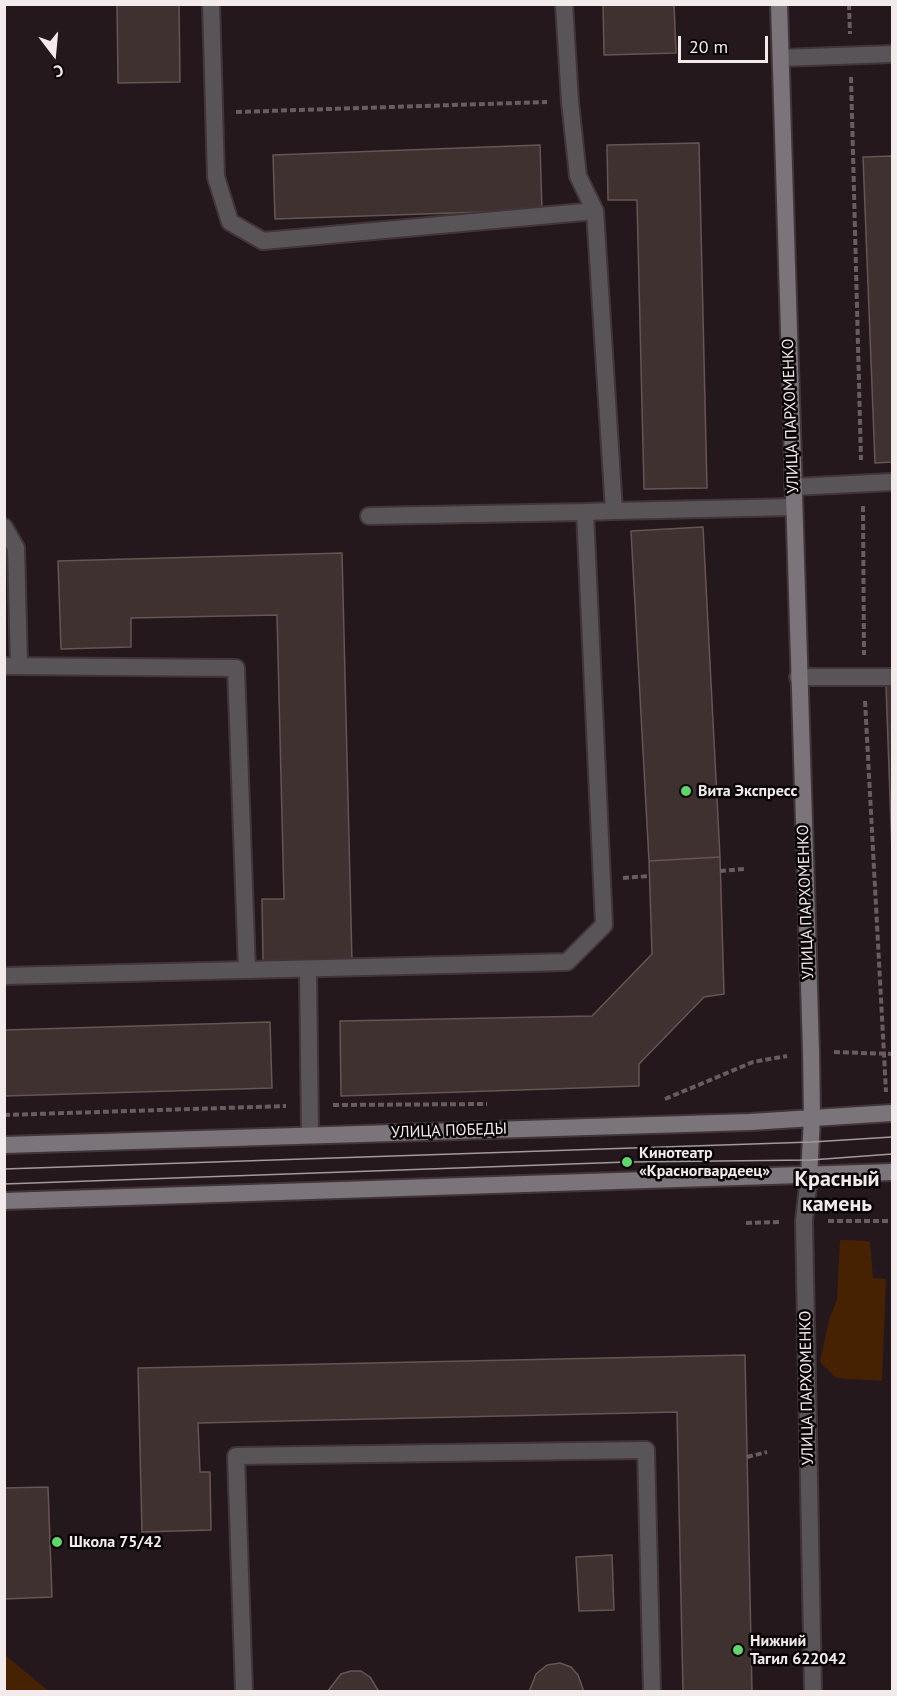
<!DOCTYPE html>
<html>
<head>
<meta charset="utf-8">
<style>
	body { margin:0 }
	#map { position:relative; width:897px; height:1696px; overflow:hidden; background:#24181c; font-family:"PT Sans",sans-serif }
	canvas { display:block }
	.frame { position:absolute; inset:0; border:6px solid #f3eaec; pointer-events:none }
	.north { position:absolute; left:24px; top:24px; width:60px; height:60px; -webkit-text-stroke:4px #090506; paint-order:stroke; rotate:164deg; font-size:16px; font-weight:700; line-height:24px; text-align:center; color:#f3eaec }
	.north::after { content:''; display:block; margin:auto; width:21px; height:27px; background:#f3eaec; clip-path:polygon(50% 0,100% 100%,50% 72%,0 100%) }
	.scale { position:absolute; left:678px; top:36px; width:90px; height:27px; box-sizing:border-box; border:3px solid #f3eaec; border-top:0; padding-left:8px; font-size:18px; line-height:21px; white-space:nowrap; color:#f3eaec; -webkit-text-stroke:4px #090506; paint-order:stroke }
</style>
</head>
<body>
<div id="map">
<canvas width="897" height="1696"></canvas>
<div class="frame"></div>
<div class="north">С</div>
<div class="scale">20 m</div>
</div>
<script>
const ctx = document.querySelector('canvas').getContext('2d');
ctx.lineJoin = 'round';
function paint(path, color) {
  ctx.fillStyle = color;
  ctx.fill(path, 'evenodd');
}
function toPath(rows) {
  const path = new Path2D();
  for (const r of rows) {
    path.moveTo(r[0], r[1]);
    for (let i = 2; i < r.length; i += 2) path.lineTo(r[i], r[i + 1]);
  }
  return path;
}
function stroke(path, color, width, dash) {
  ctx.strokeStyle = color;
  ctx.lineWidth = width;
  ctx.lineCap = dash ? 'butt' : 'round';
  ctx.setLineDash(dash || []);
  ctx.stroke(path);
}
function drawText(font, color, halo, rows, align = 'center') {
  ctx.font = font + ' "PT Sans",sans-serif';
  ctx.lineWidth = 5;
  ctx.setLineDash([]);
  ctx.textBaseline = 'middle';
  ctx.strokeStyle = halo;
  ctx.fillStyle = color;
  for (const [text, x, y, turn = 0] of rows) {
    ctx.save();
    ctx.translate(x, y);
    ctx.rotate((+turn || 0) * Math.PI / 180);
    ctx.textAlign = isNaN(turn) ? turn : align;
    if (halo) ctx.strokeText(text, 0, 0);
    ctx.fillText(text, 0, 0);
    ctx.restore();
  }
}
paint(toPath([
	[840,1240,870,1241,873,1278,886,1279,882,1381,836,1378,820,1362,829,1320,837,1299],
	[5,1655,46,1689,47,1691,5,1691]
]), '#462203');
const building = toPath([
	[117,4,179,4,180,82,118,83,117,4],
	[603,4,674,4,676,53,604,55,603,4],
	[699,143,707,488,644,489,637,200,608,200,607,145,699,143],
	[540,145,542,210,275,219,273,155,540,145],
	[892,156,892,462,875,463,863,157,892,156],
	[703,527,720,857,649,861,631,531,703,527],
	[342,553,352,962,263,964,262,899,284,899,277,615,131,618,131,647,61,649,58,561,342,553],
	[886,685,892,685,892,853,886,685],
	[720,857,724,994,704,997,639,1064,639,1086,341,1096,340,1021,592,1016,652,954,649,861,720,857],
	[270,1022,272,1088,4,1096,4,1030,270,1022],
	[745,1355,752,1692,683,1692,677,1412,198,1423,200,1472,210,1472,211,1530,142,1532,138,1368,745,1355],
	[48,1487,52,1597,4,1599,4,1488,48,1487],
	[612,1555,614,1610,579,1611,576,1557,612,1555],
	[560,1663,571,1667,578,1675,584,1692,529,1692,536,1674,547,1665,560,1663],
	[351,1671,361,1671,370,1677,379,1692,327,1692,341,1674,351,1671]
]);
paint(building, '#3f312f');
stroke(building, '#655654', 1.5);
const service = toPath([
	[211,4,216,177,230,222,263,241,595,211],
	[781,58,892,54],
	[793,487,892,482],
	[614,511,794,507],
	[369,516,585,512],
	[4,527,16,548,19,666],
	[4,666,236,668,247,970],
	[798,677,892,677],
	[308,970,310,1135],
	[4,976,567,962,604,925,585,512,614,511,595,211,578,176,570,102,564,4],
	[244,1692,236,1456,646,1450,652,1692]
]);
const tertiary = toPath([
	[809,1177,804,1221,813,1692]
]);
const secondary = toPath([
	[779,4,811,1051,812,1117,809,1177],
	[4,1145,750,1122,892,1113],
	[4,1201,892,1172]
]);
stroke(service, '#413539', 20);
stroke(tertiary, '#413539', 20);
stroke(secondary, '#413539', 20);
stroke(toPath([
	[849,4,850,34],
	[851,77,861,460],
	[236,112,547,102],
	[863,506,864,655],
	[865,701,886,1092],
	[720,871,745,869],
	[623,878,649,876],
	[834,1052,892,1054],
	[665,1099,753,1062,787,1056],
	[333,1105,487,1104],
	[4,1115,286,1106],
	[828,1221,892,1221],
	[746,1223,781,1222],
	[747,1457,767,1452]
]), '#675c5f', 4, [6, 3]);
stroke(service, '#595458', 16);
stroke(tertiary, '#595458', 16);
stroke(secondary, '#7b747b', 16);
stroke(toPath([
	[4,1169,812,1142,892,1137],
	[4,1184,627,1162,811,1160,892,1154]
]), '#a49a9d', 1.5);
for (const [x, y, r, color] of [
	[686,791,6,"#60d56a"],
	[627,1162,6,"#60d56a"],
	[57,1542,6,"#60d56a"],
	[738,1650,6,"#60d56a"]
]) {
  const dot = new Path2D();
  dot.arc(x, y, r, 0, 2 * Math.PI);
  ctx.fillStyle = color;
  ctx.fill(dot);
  stroke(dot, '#090506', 2);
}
drawText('16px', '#f3eaec', '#090506', [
	["УЛИЦА ПАРХОМЕНКО",791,416,-92],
	["УЛИЦА ПАРХОМЕНКО",806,902,-92],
	["УЛИЦА ПОБЕДЫ",449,1131,-2],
	["УЛИЦА ПАРХОМЕНКО",807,1388,-91]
]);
drawText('bold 16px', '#f3eaec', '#090506', [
	["Вита Экспресс",698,791],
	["Кинотеатр",639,1153],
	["«Красногвардеец»",639,1171],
	["Школа 75/42",69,1542],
	["Нижний",750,1641],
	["Тагил 622042",750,1659]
], 'left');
drawText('bold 22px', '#f3eaec', '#090506', [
	["Красный",837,1180],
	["камень",837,1205]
]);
</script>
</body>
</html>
